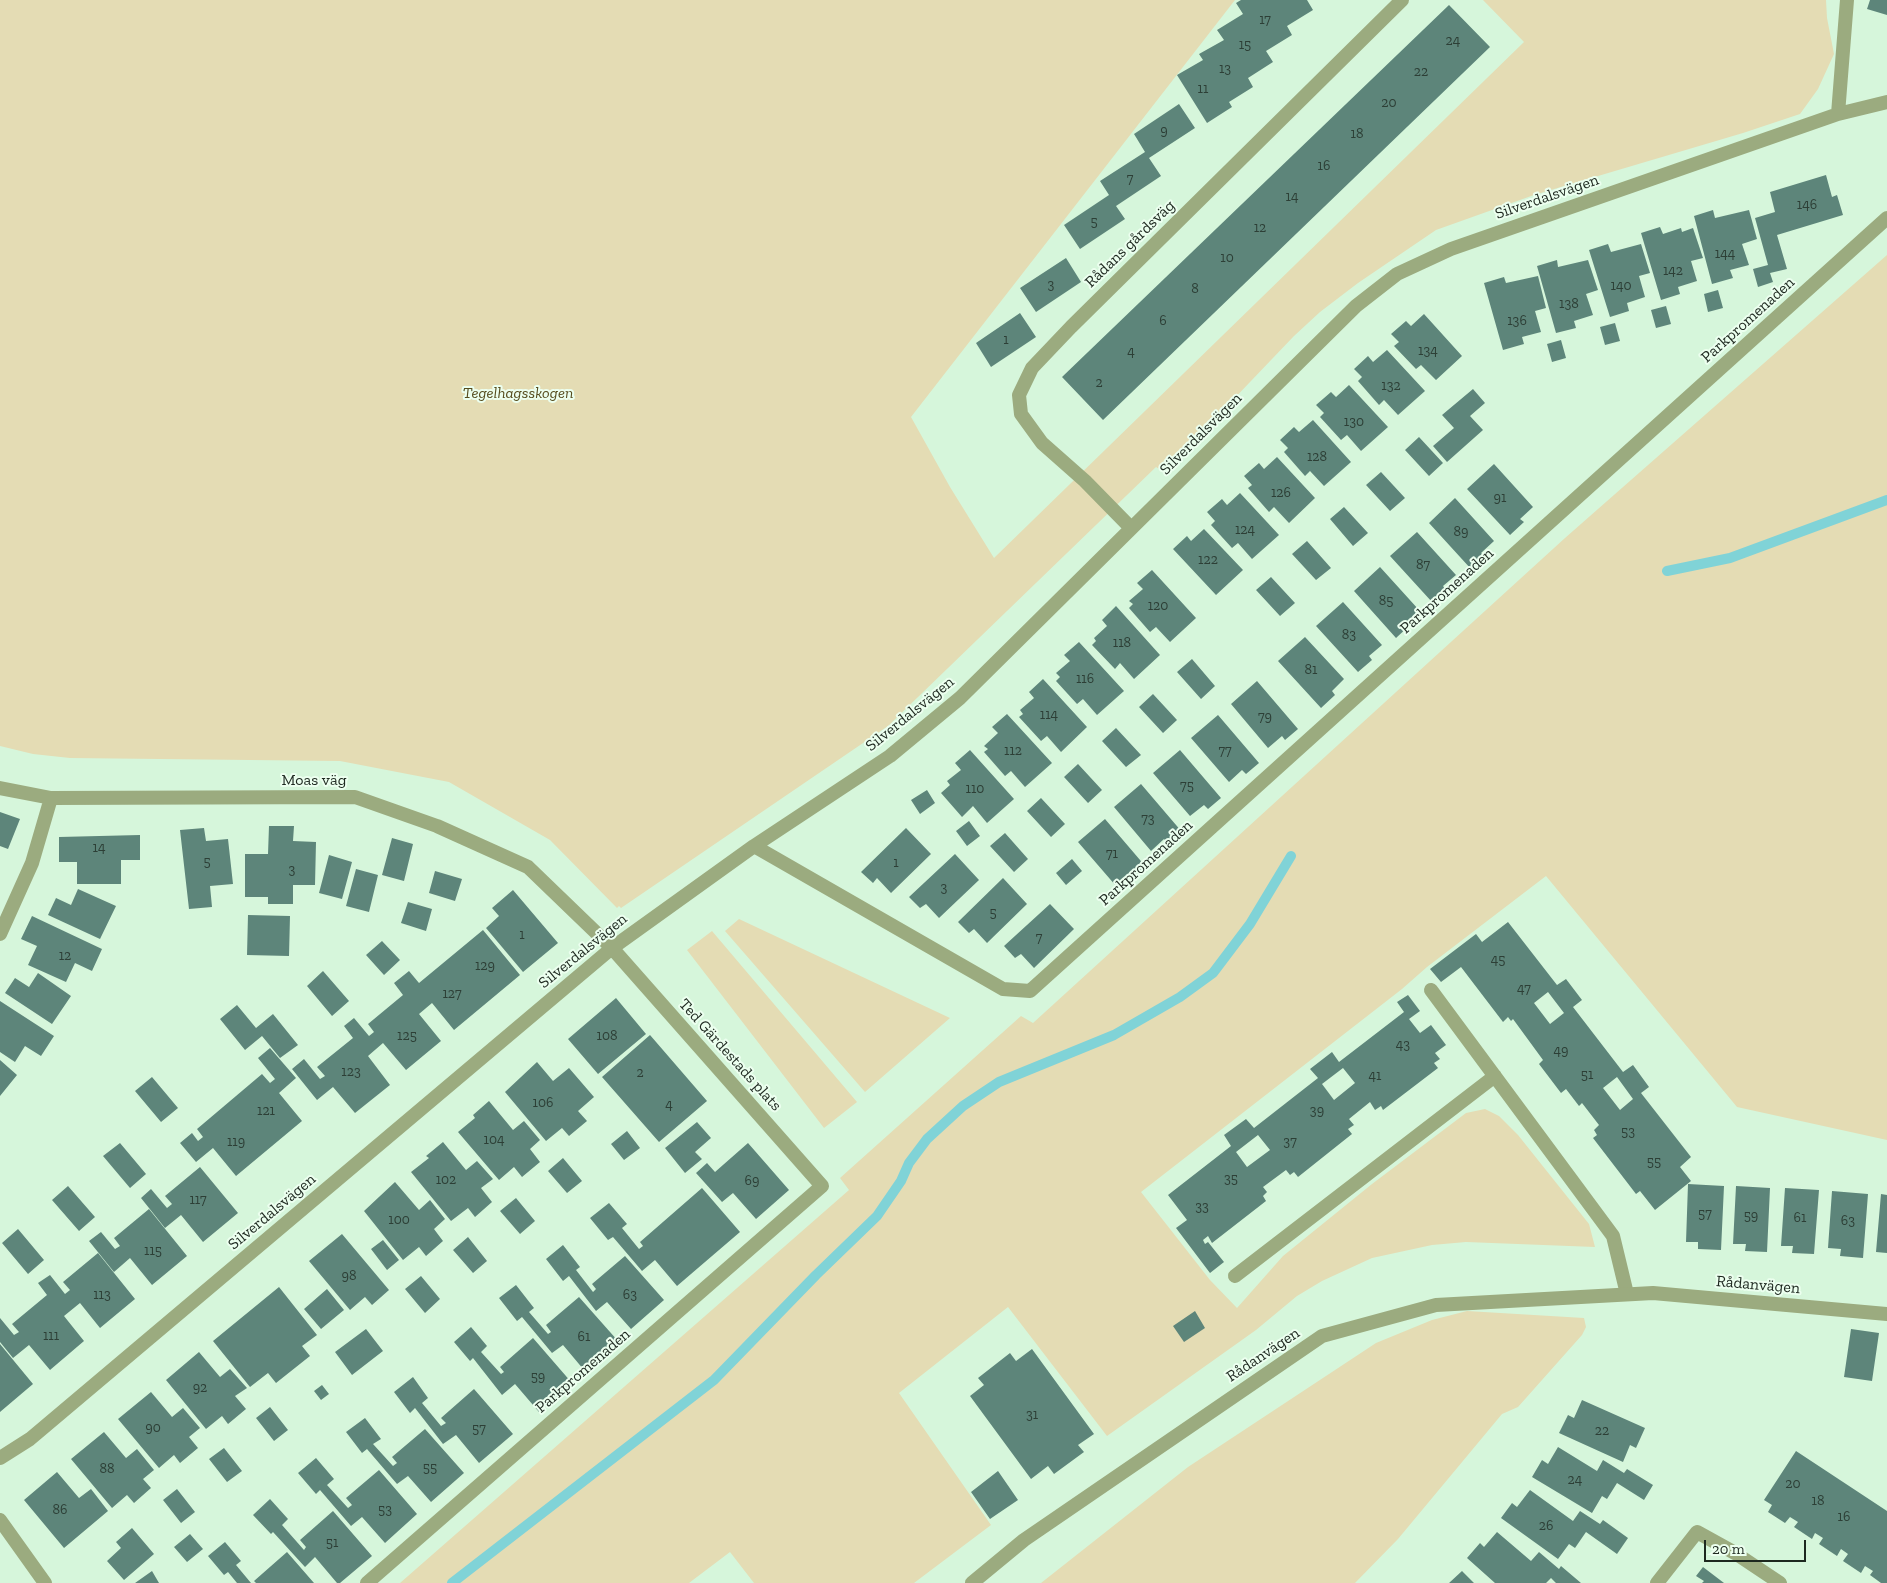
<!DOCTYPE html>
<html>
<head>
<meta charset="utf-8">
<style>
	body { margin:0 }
	#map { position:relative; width:1887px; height:1583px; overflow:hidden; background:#d6f6db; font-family:"Zilla Slab",serif }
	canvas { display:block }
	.scale { position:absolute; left:1704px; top:1540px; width:102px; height:22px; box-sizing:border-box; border:2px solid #1d281f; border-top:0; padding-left:6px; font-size:15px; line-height:18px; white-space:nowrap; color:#1d281f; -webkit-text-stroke:4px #ecffef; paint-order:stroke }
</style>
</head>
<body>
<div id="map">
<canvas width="1887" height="1583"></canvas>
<div class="scale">20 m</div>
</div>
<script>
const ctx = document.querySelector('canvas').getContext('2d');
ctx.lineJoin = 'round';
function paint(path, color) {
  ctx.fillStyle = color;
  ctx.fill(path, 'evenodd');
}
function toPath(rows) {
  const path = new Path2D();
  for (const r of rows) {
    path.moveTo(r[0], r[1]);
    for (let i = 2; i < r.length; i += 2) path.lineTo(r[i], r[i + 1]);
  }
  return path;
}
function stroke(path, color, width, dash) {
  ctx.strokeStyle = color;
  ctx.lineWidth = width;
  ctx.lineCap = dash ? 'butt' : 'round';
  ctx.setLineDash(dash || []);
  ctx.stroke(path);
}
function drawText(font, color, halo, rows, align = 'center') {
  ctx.font = font + ' "Zilla Slab",serif';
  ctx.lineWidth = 4;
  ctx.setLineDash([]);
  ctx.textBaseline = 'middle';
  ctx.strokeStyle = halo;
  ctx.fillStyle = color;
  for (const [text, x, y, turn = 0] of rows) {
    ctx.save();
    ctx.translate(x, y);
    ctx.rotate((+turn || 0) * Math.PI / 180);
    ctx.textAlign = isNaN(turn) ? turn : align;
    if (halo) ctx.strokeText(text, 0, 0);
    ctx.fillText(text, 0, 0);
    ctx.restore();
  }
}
paint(toPath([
	[0,0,1235,0,911,417,950,487,994,558,1524,42,1483,0,1826,0,1827,18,1834,54,1818,89,1800,114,1743,133,1534,195,1436,230,1358,283,1320,312,1294,336,1164,472,1156,467,888,726,621,908,619,906,617,908,550,840,449,782,340,761,70,758,33,754,0,746],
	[1887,255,1887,1140,1737,1107,1546,876,1427,967,1402,989,1141,1192,1210,1280,1237,1308,1283,1256,1372,1184,1466,1113,1485,1109,1499,1116,1518,1135,1589,1224,1595,1247,1466,1242,1432,1245,1372,1258,1322,1281,1297,1296,1256,1330,1107,1436,1008,1307,899,1393,991,1525,914,1583,754,1583,730,1552,689,1583,400,1583,849,1190,840,1178,1021,1016,1033,1023,1565,538],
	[739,919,950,1018,865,1092,725,931],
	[712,931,857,1102,824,1128,687,950],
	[1467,1311,1584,1318,1586,1327,1582,1335,1518,1407,1502,1414,1398,1539,1355,1583,1041,1583,1188,1467,1376,1343,1432,1320]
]), '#e4dcb4');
stroke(toPath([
	[1667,571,1730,558,1887,500],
	[452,1583,714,1380,816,1275,877,1216,901,1181,909,1163,927,1139,963,1106,999,1082,1114,1035,1180,997,1213,973,1250,924,1291,856]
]), '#80d3d7', 10);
paint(toPath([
	[1241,0,1307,0,1313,10,1287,26,1292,35,1266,51,1273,62,1248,78,1253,87,1229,102,1232,107,1207,123,1177,75,1203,60,1199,54,1224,40,1217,30,1243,14,1236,3],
	[1870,0,1887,0,1887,15,1867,9],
	[1449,5,1490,47,1103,420,1062,377],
	[1179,104,1195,128,1149,158,1161,176,1116,206,1125,219,1080,249,1064,225,1109,195,1100,181,1145,152,1134,134],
	[1826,175,1832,197,1837,195,1843,215,1777,235,1787,269,1770,273,1773,282,1758,287,1753,269,1768,265,1755,218,1775,212,1770,192],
	[1713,210,1715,218,1749,210,1757,239,1742,244,1749,265,1730,270,1733,278,1712,284,1694,216],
	[1660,227,1663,234,1681,228,1682,232,1693,228,1703,258,1691,261,1697,281,1678,287,1680,294,1661,300,1641,233],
	[1608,244,1611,252,1641,244,1650,273,1639,276,1645,297,1627,303,1629,311,1610,317,1589,250],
	[1066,258,1081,282,1036,312,1020,288],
	[1557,260,1558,267,1588,260,1598,290,1586,294,1593,315,1574,321,1576,328,1556,333,1537,266],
	[1538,276,1546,308,1535,311,1541,332,1522,337,1524,344,1503,350,1484,283,1504,277,1506,283],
	[1718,290,1723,308,1708,312,1704,294],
	[1666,306,1671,324,1656,328,1651,310],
	[1020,313,1036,337,991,367,976,343],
	[1424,314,1462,356,1436,380,1421,365,1416,369,1394,346,1399,342,1391,334,1406,321,1411,326],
	[1615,323,1620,341,1605,345,1600,327],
	[1561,340,1566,358,1552,362,1547,344],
	[1387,350,1425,391,1398,415,1384,400,1379,405,1358,381,1362,377,1354,369,1368,356,1373,362],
	[1349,385,1388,427,1361,451,1347,435,1341,440,1320,417,1324,413,1316,405,1331,392,1336,397],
	[1473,389,1485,403,1470,416,1483,430,1447,462,1433,446,1454,428,1442,415],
	[1313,420,1351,462,1324,486,1310,471,1305,476,1284,452,1288,448,1280,440,1294,427,1299,432],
	[1419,437,1443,463,1429,476,1405,450],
	[1277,457,1315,498,1289,523,1274,507,1269,512,1248,488,1252,485,1244,476,1259,463,1264,469],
	[1494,464,1533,507,1520,519,1524,522,1510,535,1467,489],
	[1381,472,1405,498,1390,511,1366,485],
	[1240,493,1279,535,1252,559,1238,543,1232,548,1211,525,1215,521,1207,512,1222,499,1227,505],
	[1455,498,1494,541,1481,553,1485,556,1471,569,1429,523],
	[1344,507,1368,533,1353,546,1330,519],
	[1204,529,1243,570,1216,595,1173,549,1187,536,1191,541],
	[1417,532,1456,575,1443,586,1446,590,1432,602,1390,556],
	[1307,541,1331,568,1316,580,1292,554],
	[1380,567,1419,610,1407,622,1410,625,1396,638,1354,591],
	[1152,570,1196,618,1170,642,1156,627,1150,632,1129,608,1133,604,1129,601,1143,589,1137,583],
	[1271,577,1295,603,1280,616,1256,590],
	[1343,602,1382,645,1369,656,1372,660,1358,672,1316,626],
	[1116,606,1160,655,1134,679,1120,663,1115,669,1092,645,1096,641,1094,638,1107,626,1102,620],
	[1305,637,1344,679,1332,691,1335,695,1321,708,1278,661],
	[1079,642,1124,691,1097,715,1083,699,1077,704,1056,681,1060,677,1056,673,1070,661,1064,655],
	[1192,659,1215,686,1201,699,1177,672],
	[1043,679,1087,727,1061,752,1047,736,1041,741,1019,717,1023,714,1020,710,1034,698,1029,692],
	[1257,681,1298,729,1285,740,1282,736,1268,748,1231,704],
	[1153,694,1177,720,1163,733,1139,707],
	[1007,714,1052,763,1025,787,1011,771,1005,776,984,752,988,749,984,746,998,733,992,727],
	[1218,715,1259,763,1246,774,1242,770,1229,782,1191,738],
	[1116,728,1141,755,1126,767,1102,741],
	[970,750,1014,799,987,823,973,806,962,817,941,793,950,785,947,781,961,770,955,763],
	[1180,750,1221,798,1208,809,1204,805,1190,816,1153,773],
	[1078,764,1102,790,1088,803,1064,777],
	[1141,784,1182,832,1168,843,1164,839,1151,851,1114,807],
	[927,790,935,803,920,814,911,800],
	[1041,798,1065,824,1051,837,1027,811],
	[0,812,20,819,8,849,0,846],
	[1105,819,1146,867,1133,878,1129,874,1116,886,1078,842],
	[969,821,980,836,967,846,956,831],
	[269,826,294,826,293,841,316,842,315,885,293,885,293,904,268,904,268,897,245,897,245,854,268,854],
	[204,828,206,841,228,839,233,884,210,886,212,907,189,909,180,830],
	[906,828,931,854,891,893,877,878,873,883,861,872],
	[1005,833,1028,859,1014,872,990,846],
	[140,835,140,860,121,860,121,884,77,884,77,862,59,862,59,837],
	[392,838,413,844,404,881,382,875],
	[955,854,979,880,939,918,926,904,920,908,909,897],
	[329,855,352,862,342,899,319,893],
	[1072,859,1082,871,1066,885,1056,873],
	[356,869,378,875,369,912,346,906],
	[435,871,462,879,455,901,429,893],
	[1003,878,1027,904,987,943,974,929,969,933,958,922],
	[78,889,116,906,100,939,48,915,56,898,71,905],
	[513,890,558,943,523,972,486,928,499,916,492,908],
	[408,902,432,909,426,931,401,923],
	[1050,904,1074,929,1034,968,1021,954,1015,958,1004,946],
	[248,915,290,916,289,956,247,955],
	[32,916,102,949,92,971,75,963,66,982,28,965,37,946,21,939],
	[1508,922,1557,985,1566,979,1582,1000,1573,1007,1623,1072,1633,1065,1649,1087,1641,1093,1691,1157,1680,1167,1691,1181,1655,1210,1640,1191,1636,1194,1593,1138,1597,1135,1594,1130,1599,1125,1582,1103,1579,1106,1566,1089,1561,1093,1539,1064,1543,1060,1513,1019,1511,1021,1508,1017,1503,1022,1461,967,1441,982,1430,969,1476,934,1482,942],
	[1548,992,1564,1013,1550,1024,1534,1003],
	[1617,1077,1633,1099,1620,1110,1603,1088],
	[483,930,520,975,454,1030,432,1003,419,1014,441,1041,406,1070,383,1043,368,1056,390,1085,355,1113,333,1087,317,1100,292,1069,304,1059,320,1079,325,1076,317,1067,353,1038,344,1026,354,1018,369,1036,374,1032,368,1024,403,995,394,983,409,971,419,983],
	[382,941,400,960,384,975,366,955],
	[323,971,349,1001,332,1016,307,986],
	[38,973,71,996,52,1024,5,993,15,978,29,987],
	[1408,995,1420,1011,1409,1019,1420,1033,1431,1025,1446,1045,1435,1053,1440,1059,1434,1063,1438,1068,1383,1110,1381,1106,1375,1110,1370,1102,1349,1119,1354,1125,1348,1129,1352,1134,1298,1177,1294,1172,1290,1175,1286,1170,1263,1187,1267,1192,1263,1196,1266,1201,1212,1243,1208,1236,1203,1240,1205,1244,1208,1242,1224,1262,1210,1273,1176,1228,1187,1220,1168,1195,1231,1146,1224,1135,1246,1119,1254,1128,1318,1078,1310,1069,1332,1052,1339,1062,1404,1012,1397,1002],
	[1343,1068,1355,1083,1334,1100,1322,1084],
	[1258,1135,1270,1150,1247,1167,1236,1152],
	[616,998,646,1034,598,1074,568,1039],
	[0,1001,54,1036,41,1056,25,1046,15,1062,0,1052],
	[237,1005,256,1028,273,1014,298,1045,280,1058,262,1036,245,1050,220,1019],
	[650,1035,707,1101,659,1142,602,1077],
	[270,1048,296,1078,279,1093,302,1121,236,1176,213,1148,196,1162,180,1143,192,1133,198,1141,203,1137,197,1129,262,1074,270,1083,275,1079,258,1058],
	[0,1060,17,1075,0,1096],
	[537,1062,553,1081,569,1068,594,1097,578,1111,587,1121,569,1136,562,1128,546,1141,505,1092],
	[152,1077,178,1108,161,1122,135,1091],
	[489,1101,513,1130,524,1121,540,1140,530,1149,540,1162,522,1177,514,1167,499,1180,458,1132,475,1118,473,1115],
	[697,1122,711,1138,695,1152,702,1159,685,1173,665,1148],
	[627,1131,640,1148,624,1160,611,1144],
	[443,1142,466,1170,477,1161,493,1179,481,1188,492,1202,475,1217,468,1208,451,1221,411,1172,429,1158,426,1156],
	[120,1143,146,1174,130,1188,103,1156],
	[748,1143,789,1190,756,1219,733,1193,722,1202,696,1173,707,1163,715,1172],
	[563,1158,582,1181,567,1193,548,1171],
	[200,1167,238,1213,203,1242,181,1215,165,1228,141,1198,151,1189,167,1208,172,1204,165,1196],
	[395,1182,419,1210,430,1200,445,1219,434,1229,443,1241,426,1256,419,1247,403,1260,364,1211],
	[1688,1184,1724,1186,1721,1250,1698,1249,1698,1242,1686,1242],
	[68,1186,95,1217,79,1231,52,1200],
	[1736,1186,1770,1188,1767,1252,1745,1251,1746,1244,1733,1244],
	[702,1188,740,1232,677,1286,655,1260,642,1271,613,1237,608,1240,590,1218,609,1203,627,1224,622,1228,639,1249,643,1246,640,1242],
	[1785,1188,1819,1190,1814,1254,1792,1253,1793,1246,1781,1246],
	[1832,1191,1868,1194,1863,1258,1840,1256,1841,1249,1828,1248],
	[1881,1194,1887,1195,1887,1253,1876,1252],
	[516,1198,535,1221,520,1234,500,1211],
	[149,1209,187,1256,152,1285,130,1258,114,1272,89,1241,101,1232,115,1249,120,1246,114,1238],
	[18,1229,44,1260,28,1274,2,1243],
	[342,1234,389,1290,372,1305,365,1297,350,1310,309,1261],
	[468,1237,487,1261,473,1273,453,1250],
	[383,1240,399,1260,387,1270,371,1249],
	[563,1245,580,1267,576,1270,593,1292,596,1289,592,1284,625,1256,664,1300,631,1329,607,1302,596,1311,569,1276,563,1281,546,1259],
	[98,1253,135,1299,100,1328,80,1303,64,1316,84,1341,50,1370,29,1345,13,1358,0,1342,0,1318,14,1335,19,1332,12,1324,47,1295,38,1283,50,1275,65,1294,70,1290,63,1282],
	[421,1276,440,1299,425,1313,405,1289],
	[516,1285,534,1308,529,1312,548,1334,551,1332,546,1325,579,1297,618,1341,584,1370,563,1345,552,1353,522,1317,517,1321,499,1298],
	[279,1287,317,1335,302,1346,310,1356,276,1383,268,1373,250,1387,213,1341],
	[327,1289,344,1310,321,1329,304,1309],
	[1195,1311,1205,1328,1184,1342,1173,1326],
	[471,1327,487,1346,481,1352,501,1374,504,1372,500,1367,533,1338,572,1383,539,1412,515,1384,502,1395,473,1358,470,1361,454,1342],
	[366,1329,383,1351,352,1375,335,1352],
	[1851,1329,1879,1333,1872,1381,1844,1377],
	[0,1344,33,1384,0,1412],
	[1032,1349,1094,1434,1078,1445,1084,1452,1054,1474,1048,1466,1031,1479,970,1396,984,1385,978,1378,1010,1353,1016,1361],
	[199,1352,220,1377,230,1369,247,1388,235,1396,246,1409,228,1424,222,1416,206,1429,166,1380],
	[413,1377,428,1398,422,1403,441,1426,446,1423,441,1418,474,1389,513,1434,479,1463,456,1435,443,1444,415,1408,410,1413,394,1392],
	[322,1385,329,1394,321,1400,314,1391],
	[151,1392,172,1417,183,1408,200,1428,189,1437,198,1448,180,1463,174,1455,159,1468,118,1419],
	[1582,1400,1645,1428,1636,1448,1630,1445,1623,1462,1559,1433,1568,1415,1574,1418],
	[270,1407,288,1430,274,1441,256,1418],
	[365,1418,381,1439,373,1444,393,1466,397,1463,392,1457,425,1429,464,1473,431,1502,408,1476,397,1484,367,1449,362,1453,346,1432],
	[104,1432,126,1458,137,1449,154,1470,143,1479,151,1488,134,1503,127,1495,112,1508,71,1459],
	[1558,1447,1597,1471,1603,1460,1624,1473,1627,1469,1653,1485,1644,1500,1617,1483,1607,1499,1602,1496,1592,1513,1532,1477,1542,1460,1548,1464],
	[224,1448,242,1471,227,1482,209,1459],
	[1796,1451,1887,1511,1887,1583,1881,1583,1870,1575,1873,1571,1865,1566,1861,1573,1843,1561,1848,1554,1841,1549,1837,1556,1819,1544,1823,1538,1815,1533,1812,1539,1794,1527,1798,1522,1790,1517,1785,1523,1768,1512,1772,1505,1764,1500],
	[316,1458,334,1479,327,1485,348,1508,352,1505,346,1498,379,1470,417,1514,385,1543,362,1517,351,1526,320,1490,316,1494,298,1473],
	[998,1471,1018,1500,990,1519,971,1492],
	[57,1472,79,1498,91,1489,108,1511,64,1548,24,1500],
	[177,1489,195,1512,181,1523,163,1500],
	[1530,1490,1573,1521,1580,1511,1600,1524,1603,1520,1628,1538,1617,1554,1586,1532,1575,1548,1569,1544,1558,1559,1501,1518,1512,1503,1517,1507],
	[270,1499,288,1519,282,1525,304,1550,306,1547,300,1540,333,1511,372,1556,340,1583,337,1583,315,1557,305,1567,273,1532,271,1534,253,1515],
	[132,1528,154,1554,124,1580,107,1561,121,1548,116,1542],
	[1497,1532,1531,1561,1539,1552,1559,1569,1561,1566,1581,1583,1556,1583,1551,1578,1546,1583,1495,1583,1467,1558,1480,1543,1484,1547],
	[190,1534,203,1549,187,1562,174,1547],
	[225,1542,241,1561,236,1565,251,1583,237,1583,228,1572,224,1575,208,1556],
	[287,1552,314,1583,256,1583,254,1581],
	[1703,1567,1724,1583,1702,1583,1704,1581,1696,1576],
	[152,1571,159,1583,135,1583],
	[1462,1571,1474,1583,1449,1583]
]), '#5d857a');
stroke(toPath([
	[1431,990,1613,1236,1627,1294],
	[1235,1276,1495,1076]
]), '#9bab7f', 14);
stroke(toPath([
	[1838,114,1847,0],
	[1131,528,1085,481,1042,443,1021,414,1019,395,1032,368,1071,327,1402,0],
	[0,788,51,798,355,797,437,826,528,867,612,948,822,1186,367,1583],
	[754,846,1003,989,1030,991,1887,218],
	[0,934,32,863,51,798],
	[0,1458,30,1439,612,948,754,846,890,756,960,698,1356,306,1397,274,1451,249,1838,114,1887,102],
	[0,1520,45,1583],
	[972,1583,1024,1540,1322,1336,1436,1305,1653,1293,1887,1314],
	[1657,1583,1697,1532,1735,1553,1780,1583]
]), '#9bab7f', 14);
drawText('14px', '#2d3f36', null, [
	["17",1265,20],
	["24",1453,41],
	["15",1245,45],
	["13",1225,69],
	["22",1421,72],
	["11",1203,89],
	["20",1389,103],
	["9",1164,131],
	["18",1357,134],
	["16",1324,166],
	["7",1130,179],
	["14",1292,197],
	["146",1807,205],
	["5",1094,222],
	["12",1260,228],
	["144",1725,254],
	["10",1227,258],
	["142",1673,271],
	["3",1051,285],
	["140",1621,286],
	["8",1195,289],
	["138",1569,304],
	["6",1163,321],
	["136",1517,321],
	["1",1006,340],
	["134",1428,351],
	["4",1131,352],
	["2",1099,383],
	["132",1391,386],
	["130",1354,422],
	["128",1317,457],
	["126",1281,493],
	["91",1500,498],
	["124",1245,530],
	["89",1461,532],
	["122",1208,560],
	["87",1423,565],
	["85",1386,601],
	["120",1158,606],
	["83",1349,635],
	["118",1122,643],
	["81",1311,670],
	["116",1085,679],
	["114",1049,715],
	["79",1265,717],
	["112",1013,751],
	["77",1225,751],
	["75",1187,786],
	["110",975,789],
	["73",1148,819],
	["14",99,848],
	["71",1112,854],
	["5",207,862],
	["1",896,863],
	["3",292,870],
	["3",944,888],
	["5",993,913],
	["1",522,935],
	["7",1039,938],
	["12",65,956],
	["45",1498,960],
	["129",485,966],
	["47",1524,989],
	["127",452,994],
	["125",407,1036],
	["108",607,1036],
	["43",1403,1045],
	["49",1561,1051],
	["123",351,1072],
	["2",640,1073],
	["51",1587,1075],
	["41",1375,1076],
	["106",543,1103],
	["4",669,1105],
	["121",266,1111],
	["39",1317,1111],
	["53",1628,1132],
	["104",494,1140],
	["119",236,1142],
	["37",1290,1142],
	["55",1654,1162],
	["35",1231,1179],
	["102",446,1180],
	["69",752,1181],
	["117",198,1200],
	["33",1202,1207],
	["57",1705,1214],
	["59",1751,1216],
	["61",1800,1218],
	["100",399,1220],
	["63",1848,1221],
	["115",153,1251],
	["98",349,1276],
	["113",102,1295],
	["63",630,1295],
	["111",51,1336],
	["61",584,1337],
	["59",538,1377],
	["92",200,1388],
	["31",1032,1415],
	["90",153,1428],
	["57",479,1429],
	["22",1602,1431],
	["55",430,1468],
	["88",107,1469],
	["24",1575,1480],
	["20",1793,1484],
	["18",1818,1501],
	["86",60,1510],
	["53",385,1510],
	["16",1844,1517],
	["26",1546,1526],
	["51",332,1543]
]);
drawText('16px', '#1d281f', '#ecffef', [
	["Silverdalsvägen",1547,197,-19],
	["Rådans gårdsväg",1130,244,-44],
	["Parkpromenaden",1748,320,-42],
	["Silverdalsvägen",1201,434,-45],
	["Parkpromenaden",1447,591,-42],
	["Silverdalsvägen",910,714,-39],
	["Moas väg",314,780],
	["Parkpromenaden",1146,863,-42],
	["Silverdalsvägen",583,951,-39],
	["Ted Gärdestads plats",730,1055,48],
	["Silverdalsvägen",272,1212,-40],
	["Rådanvägen",1758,1285,5],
	["Rådanvägen",1263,1355,-34],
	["Parkpromenaden",583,1371,-41]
]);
drawText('italic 16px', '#554c1d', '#ecffef', [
	["Tegelhagsskogen",518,393]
]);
</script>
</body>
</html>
